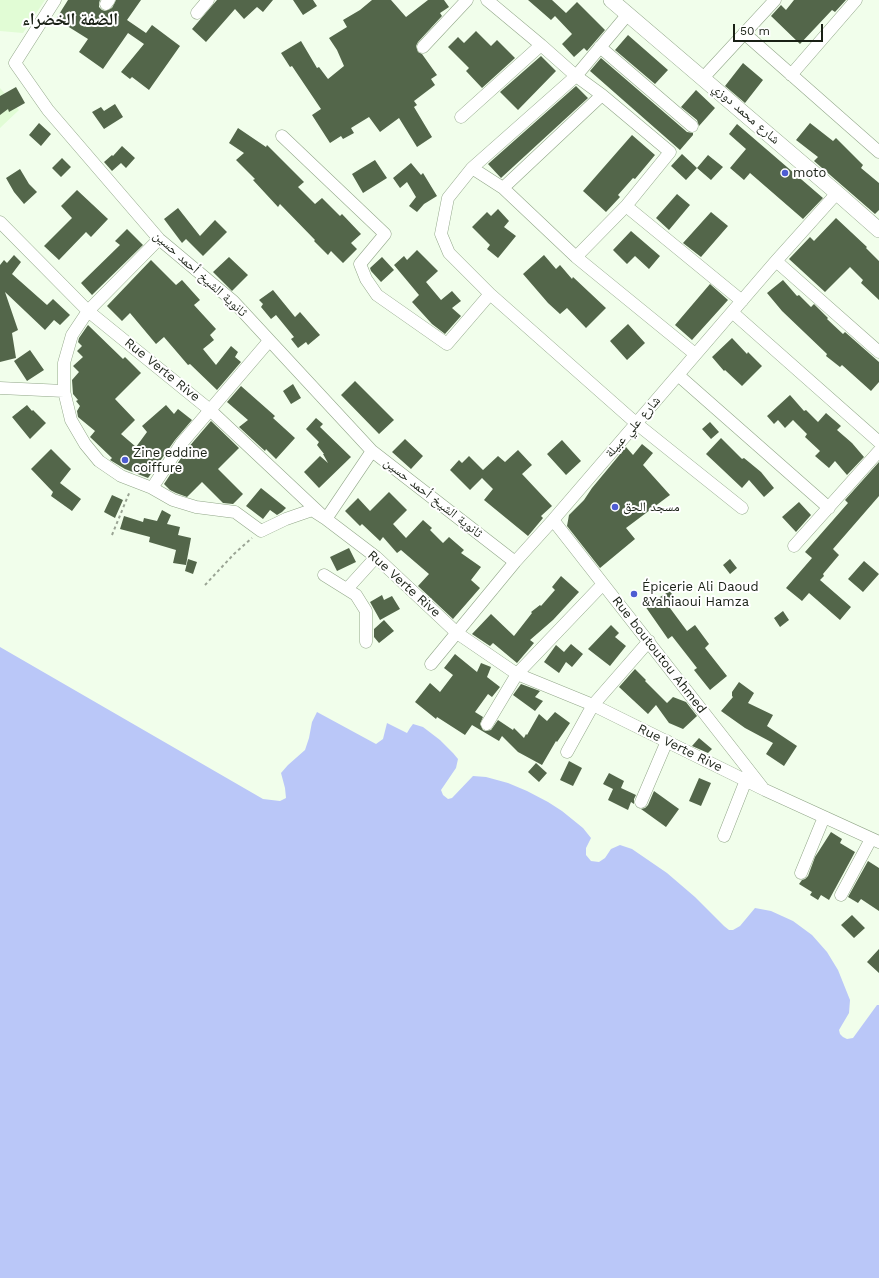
<!DOCTYPE html>
<html>
<head>
<meta charset="utf-8">
<style>
	body { margin:0 }
	#map { position:relative; width:879px; height:1278px; overflow:hidden; background:#f1feeb; font-family:"Work Sans",sans-serif }
	canvas { display:block }
	.scale { position:absolute; left:733px; top:24px; width:90px; height:18px; box-sizing:border-box; border:2px solid #192015; border-top:0; padding-left:5px; font-size:12px; line-height:14px; white-space:nowrap; color:#192015; -webkit-text-stroke:3px #fff; paint-order:stroke }
</style>
</head>
<body>
<div id="map">
<canvas width="879" height="1278"></canvas>
<div class="scale">50 m</div>
</div>
<script>
const ctx = document.querySelector('canvas').getContext('2d');
ctx.lineJoin = 'round';
function paint(path, color) {
  ctx.fillStyle = color;
  ctx.fill(path, 'evenodd');
}
function toPath(rows) {
  const path = new Path2D();
  for (const r of rows) {
    path.moveTo(r[0], r[1]);
    for (let i = 2; i < r.length; i += 2) path.lineTo(r[i], r[i + 1]);
  }
  return path;
}
function stroke(path, color, width, dash) {
  ctx.strokeStyle = color;
  ctx.lineWidth = width;
  ctx.lineCap = dash ? 'butt' : 'round';
  ctx.setLineDash(dash || []);
  ctx.stroke(path);
}
function drawText(font, color, halo, rows, align = 'center') {
  ctx.font = font + ' "Work Sans","Noto Naskh Arabic",sans-serif';
  ctx.lineWidth = 4;
  ctx.setLineDash([]);
  ctx.textBaseline = 'middle';
  ctx.strokeStyle = halo;
  ctx.fillStyle = color;
  for (const [text, x, y, turn = 0] of rows) {
    ctx.save();
    ctx.translate(x, y);
    ctx.rotate((+turn || 0) * Math.PI / 180);
    ctx.textAlign = isNaN(turn) ? turn : align;
    if (halo) ctx.strokeText(text, 0, 0);
    ctx.fillText(text, 0, 0);
    ctx.restore();
  }
}
paint(toPath([
	[0,0,45,0,23,33,0,31],
	[0,88,19,110,0,128]
]), '#e1fcd5');
paint(toPath([
	[0,647,263,799,280,801,286,798,285,788,281,773,288,765,305,750,309,738,312,722,317,712,376,744,383,739,387,723,407,733,410,728,413,724,423,727,440,740,453,753,458,759,456,768,441,790,443,795,448,799,452,798,473,776,486,777,508,783,527,791,548,802,562,811,583,828,591,838,586,848,586,855,591,861,599,862,605,858,611,849,620,845,632,849,667,873,695,897,724,926,729,930,733,930,740,926,755,908,771,911,793,921,812,935,827,952,838,970,850,1000,849,1013,839,1030,840,1034,843,1037,847,1039,853,1038,877,1005,879,1005,879,1278,0,1278]
]), '#bac7f8');
paint(toPath([
	[68,0,100,0,99,3,99,7,102,10,105,11,112,8,116,0,141,0,127,20,146,33,152,25,180,46,149,90,132,77,130,79,121,72,144,44,128,33,103,69,79,52,88,39,56,19],
	[217,0,273,0,263,12,257,7,244,19,235,9,206,42,192,29],
	[293,0,313,0,317,6,303,15],
	[372,0,391,0,406,17,428,0,444,0,449,7,440,13,442,16,418,42,416,46,418,52,422,54,437,75,431,79,435,85,414,101,417,105,414,107,432,137,417,147,399,118,380,132,369,117,351,128,354,133,343,139,341,136,330,143,312,115,321,109,292,66,290,67,281,53,301,41,317,68,319,67,328,79,344,66,337,50,329,38,347,27,343,20,360,10],
	[528,0,552,0,566,13,577,2,605,30,587,51,584,48,574,57,562,44,572,34,555,16,551,20],
	[794,0,846,0,835,12,832,10,800,44,771,16,781,5,786,10],
	[476,31,491,46,497,40,515,58,482,88,466,71,469,68,448,47,458,37,464,43],
	[628,35,668,70,655,84,615,50],
	[541,56,556,71,518,110,500,92],
	[601,58,687,132,693,133,693,135,680,150,590,71],
	[743,63,763,80,745,103,725,86],
	[576,86,588,98,501,178,488,164],
	[16,87,25,103,9,112,8,109,0,115,0,96],
	[696,90,715,108,699,126,697,120,681,107],
	[115,104,123,117,104,129,92,112,101,107,104,111],
	[39,123,51,134,41,146,29,135],
	[810,123,833,141,836,138,863,165,861,168,879,183,879,210,875,214,814,161,818,157,796,140],
	[737,124,823,198,803,219,750,173,744,180,730,168,746,149,729,134],
	[238,128,266,147,267,145,304,182,298,187,315,204,322,198,340,216,342,214,361,234,351,243,357,249,343,263,331,251,328,255,314,241,315,240,280,204,278,207,253,180,255,179,236,160,244,153,229,143],
	[632,135,655,155,635,179,633,178,618,195,620,197,606,212,583,191],
	[122,146,135,158,126,168,121,163,112,171,104,162,112,155,113,156],
	[682,154,697,168,686,180,671,166],
	[708,155,723,167,711,180,697,168],
	[62,158,71,167,61,177,52,168],
	[375,160,387,178,363,193,352,174],
	[411,163,421,175,423,173,437,196,424,204,417,212,409,206,416,197,407,182,400,188,393,178],
	[20,169,29,184,37,192,24,204,14,192,6,178],
	[77,190,108,219,91,237,86,232,59,260,44,246,72,218,61,206],
	[677,194,690,205,669,230,656,218],
	[178,208,200,236,215,220,227,232,203,256,186,239,182,243,164,219],
	[498,209,509,221,504,227,516,236,498,258,487,249,490,245,472,227,487,212,491,216],
	[711,212,728,226,701,257,683,243],
	[836,218,867,247,866,248,879,261,879,300,861,283,863,280,850,267,825,292,789,259,810,237,814,241],
	[127,229,143,245,92,295,81,283,120,245,115,241],
	[631,231,660,256,649,269,635,256,627,264,613,250],
	[417,250,438,271,426,282,441,300,452,291,461,301,452,308,461,316,445,334,432,324,412,302,419,295,394,265,404,256,407,260],
	[14,255,21,262,12,274,47,305,53,299,70,315,60,325,54,320,45,330,5,292,18,330,12,333,16,358,0,362,0,265,4,260,7,263],
	[544,255,556,269,560,265,572,279,573,277,606,308,586,328,567,308,560,314,548,303,523,274],
	[229,257,248,275,232,291,213,272],
	[382,257,394,270,381,282,371,271,370,268],
	[151,260,176,285,182,280,200,300,194,305,216,329,210,335,214,340,203,349,216,365,231,346,238,352,235,357,241,362,217,390,190,364,188,365,164,337,156,344,130,313,122,321,107,306],
	[783,280,797,296,799,295,811,307,814,304,828,318,827,319,843,334,845,332,879,362,879,382,871,391,842,365,840,367,826,356,827,354,782,311,767,293],
	[710,284,728,300,692,340,675,325],
	[273,290,295,317,300,312,320,335,308,345,306,342,298,348,291,339,294,337,276,315,271,319,261,307,263,304,259,300],
	[628,324,645,343,627,360,610,341],
	[88,325,123,359,125,357,141,373,115,399,135,420,121,434,136,447,147,432,142,426,166,405,174,414,178,409,192,420,175,440,148,478,125,469,110,460,112,458,90,437,95,431,78,417,77,411,80,406,76,401,78,400,73,394,72,380,79,372,73,366,83,357,77,351,82,346,78,342,79,338],
	[732,338,747,354,748,352,762,366,742,386,725,370,724,371,712,357],
	[30,350,44,370,27,381,14,361],
	[355,381,394,420,379,434,341,395],
	[293,384,301,398,291,404,283,391],
	[241,386,275,416,273,418,295,438,276,459,266,449,265,451,239,427,248,420,227,402],
	[790,395,804,411,806,410,818,422,826,413,841,426,837,430,852,443,864,457,847,475,835,461,829,468,815,456,820,451,805,437,807,434,793,420,785,428,778,420,774,424,767,416],
	[27,405,32,411,33,410,46,423,30,439,12,417],
	[316,418,323,424,320,427,351,457,319,488,304,472,320,456,328,463,323,454,324,454,317,445,319,442,306,429],
	[211,421,239,448,218,469,243,494,233,504,223,503,202,482,187,497,176,493,170,490,164,484,187,449],
	[710,422,719,432,711,439,702,429],
	[721,438,742,459,744,458,761,472,774,488,764,497,749,480,742,488,723,470,706,454],
	[405,439,423,456,411,469,392,452],
	[562,440,581,461,566,475,547,454],
	[642,444,653,453,643,465,670,495,626,528,635,539,600,568,567,526,569,515,584,500,592,488,626,447,633,455],
	[51,449,71,469,60,483,81,499,72,511,51,496,53,492,31,469],
	[518,450,532,465,522,474,552,506,541,516,543,518,528,536,484,500,493,489,482,478,470,490,450,470,459,460,462,463,469,456,483,470,498,456,505,462],
	[879,462,879,496,833,549,839,555,823,574,824,576,820,580,851,607,840,620,809,593,802,601,786,588,812,558,805,552,848,503,845,500],
	[261,488,286,508,282,512,277,515,270,510,263,519,246,506],
	[389,492,407,510,393,524,406,538,423,520,432,528,430,530,443,543,449,537,464,550,461,553,481,567,471,580,480,588,453,619,418,586,429,574,401,550,397,553,383,537,380,541,362,524,360,526,345,511,358,498,370,511],
	[112,495,123,500,115,518,104,512],
	[799,502,811,515,796,532,782,517],
	[162,510,171,515,167,524,180,527,178,535,191,538,186,565,173,563,176,550,149,542,150,537,120,529,124,516,143,522,144,518,157,521],
	[349,548,356,562,337,571,330,557],
	[188,559,197,562,193,574,185,571],
	[730,559,737,568,730,574,723,565],
	[864,561,879,574,863,592,848,579],
	[561,576,579,592,553,620,530,640,534,643,517,663,493,643,490,646,472,634,491,614,514,636,532,613,531,612,540,605,541,606,555,590,552,587],
	[670,591,675,599,667,604,687,631,695,625,709,644,705,648,727,676,710,690,694,670,697,668,672,636,668,639,645,606],
	[382,595,384,600,392,596,400,609,380,620,370,602],
	[783,611,789,620,780,627,774,618],
	[384,620,394,631,379,643,374,637,374,629],
	[611,625,619,633,615,637,626,646,610,666,588,649],
	[571,644,583,654,572,667,566,662,559,673,544,662,556,645,564,652],
	[455,654,477,672,481,663,491,667,487,677,500,687,492,697,488,694,475,712,483,717,480,724,483,730,486,731,491,730,498,720,513,730,514,728,524,738,526,734,527,735,539,714,547,721,555,712,570,723,557,742,556,741,542,765,518,752,502,736,499,741,472,725,465,735,437,717,436,719,415,702,430,683,440,692,453,675,444,668],
	[635,669,646,680,645,681,667,703,673,697,686,702,697,716,683,729,669,723,656,705,648,714,619,687],
	[739,682,754,693,748,703,773,715,767,726,797,746,784,766,766,754,773,743,745,728,721,711,733,697,732,696,732,692],
	[521,684,540,691,535,697,543,701,535,711,513,695],
	[699,738,712,749,708,753,692,746],
	[569,761,582,768,573,786,560,780],
	[536,763,547,773,539,782,528,772],
	[609,773,624,781,621,788,636,795,634,799,634,804,631,802,628,810,608,800,613,789,603,784],
	[699,778,711,783,701,806,689,801],
	[654,791,679,809,666,827,641,809,645,808,648,805],
	[831,832,842,839,840,843,855,852,829,900,821,895,818,900,810,895,812,892,799,884,802,880,805,879,808,876,815,857],
	[868,861,879,868,879,911,861,899,858,903,848,897],
	[852,915,865,928,854,938,841,925],
	[879,949,879,973,867,962]
]), '#53664a');
const minor = toPath([
	[55,0,15,63,48,110,159,239,233,301,372,451,515,562],
	[487,0,541,45,576,76,602,95,670,152,626,206,576,257],
	[106,4,109,0],
	[197,13,208,0],
	[744,33,879,152],
	[423,47,467,0],
	[600,47,692,126],
	[791,75,856,0],
	[703,78,775,0],
	[461,117,541,45],
	[282,136,385,234,360,264,366,279,377,295,447,344,490,294,449,253,441,234,448,198,472,168,576,76,628,14],
	[472,168,503,188,576,257,695,354],
	[503,188,602,95],
	[626,206,742,301],
	[0,222,88,311,210,410,326,519,376,557,457,633,517,674,593,705,765,790,879,842],
	[159,239,88,311,72,335,64,363,64,391,71,420,85,444,99,461,121,476,152,488,173,500,196,507,235,512,261,531,286,519,312,510,326,519,372,451],
	[776,261,879,352],
	[490,294,637,424,742,508],
	[732,312,879,442],
	[678,375,829,508],
	[0,388,64,391],
	[152,488,181,444,269,341],
	[553,520,762,787],
	[794,546,879,451],
	[324,575,356,595,366,611,366,642],
	[347,589,376,557],
	[431,664,515,562,553,520,776,261,837,193],
	[487,724,517,674,603,584],
	[567,752,593,705,649,641],
	[641,802,667,741],
	[724,836,746,780],
	[801,873,824,817],
	[841,895,871,839]
]);
const tertiary = toPath([
	[611,0,837,193,879,230]
]);
stroke(minor, '#91a688', 13);
stroke(tertiary, '#91a688', 16);
stroke(toPath([
	[112,535,130,491],
	[205,585,234,554,252,538]
]), '#9aa494', 2, [3, 3]);
stroke(minor, '#fff', 12);
stroke(tertiary, '#fff', 15);
for (const [x, y, r, color] of [
	[785,173,4,"#4e5cd2"],
	[125,460,4,"#4e5cd2"],
	[615,507,4,"#4e5cd2"],
	[634,594,4,"#4e5cd2"]
]) {
  const dot = new Path2D();
  dot.arc(x, y, r, 0, 2 * Math.PI);
  ctx.fillStyle = color;
  ctx.fill(dot);
  stroke(dot, '#fff', 1.5);
}
drawText('13px', '#192015', '#fff', [
	["شارع محمد دوزي",746,114,41],
	["ثانوية الشيخ أحمد حسين",200,274,42],
	["Rue Verte Rive",162,370,39],
	["شارع علي عبيلة",633,427,-49],
	["ثانوية الشيخ أحمد حسين",433,498,38],
	["Rue Verte Rive",404,584,42],
	["Rue boutoutou Ahmed",659,655,52],
	["Rue Verte Rive",680,748,26]
]);
drawText('13px', '#192015', '#fff', [
	["moto",793,173],
	["Zine eddine",133,453],
	["coiffure",133,468],
	["مسجد الحق",623,507],
	["Épicerie Ali Daoud",642,587],
	["&Yahiaoui Hamza",642,602]
], 'left');
drawText('bold 17px', '#192015', '#fff', [
	["الضفة الخضراء",70,20]
]);
</script>
</body>
</html>
